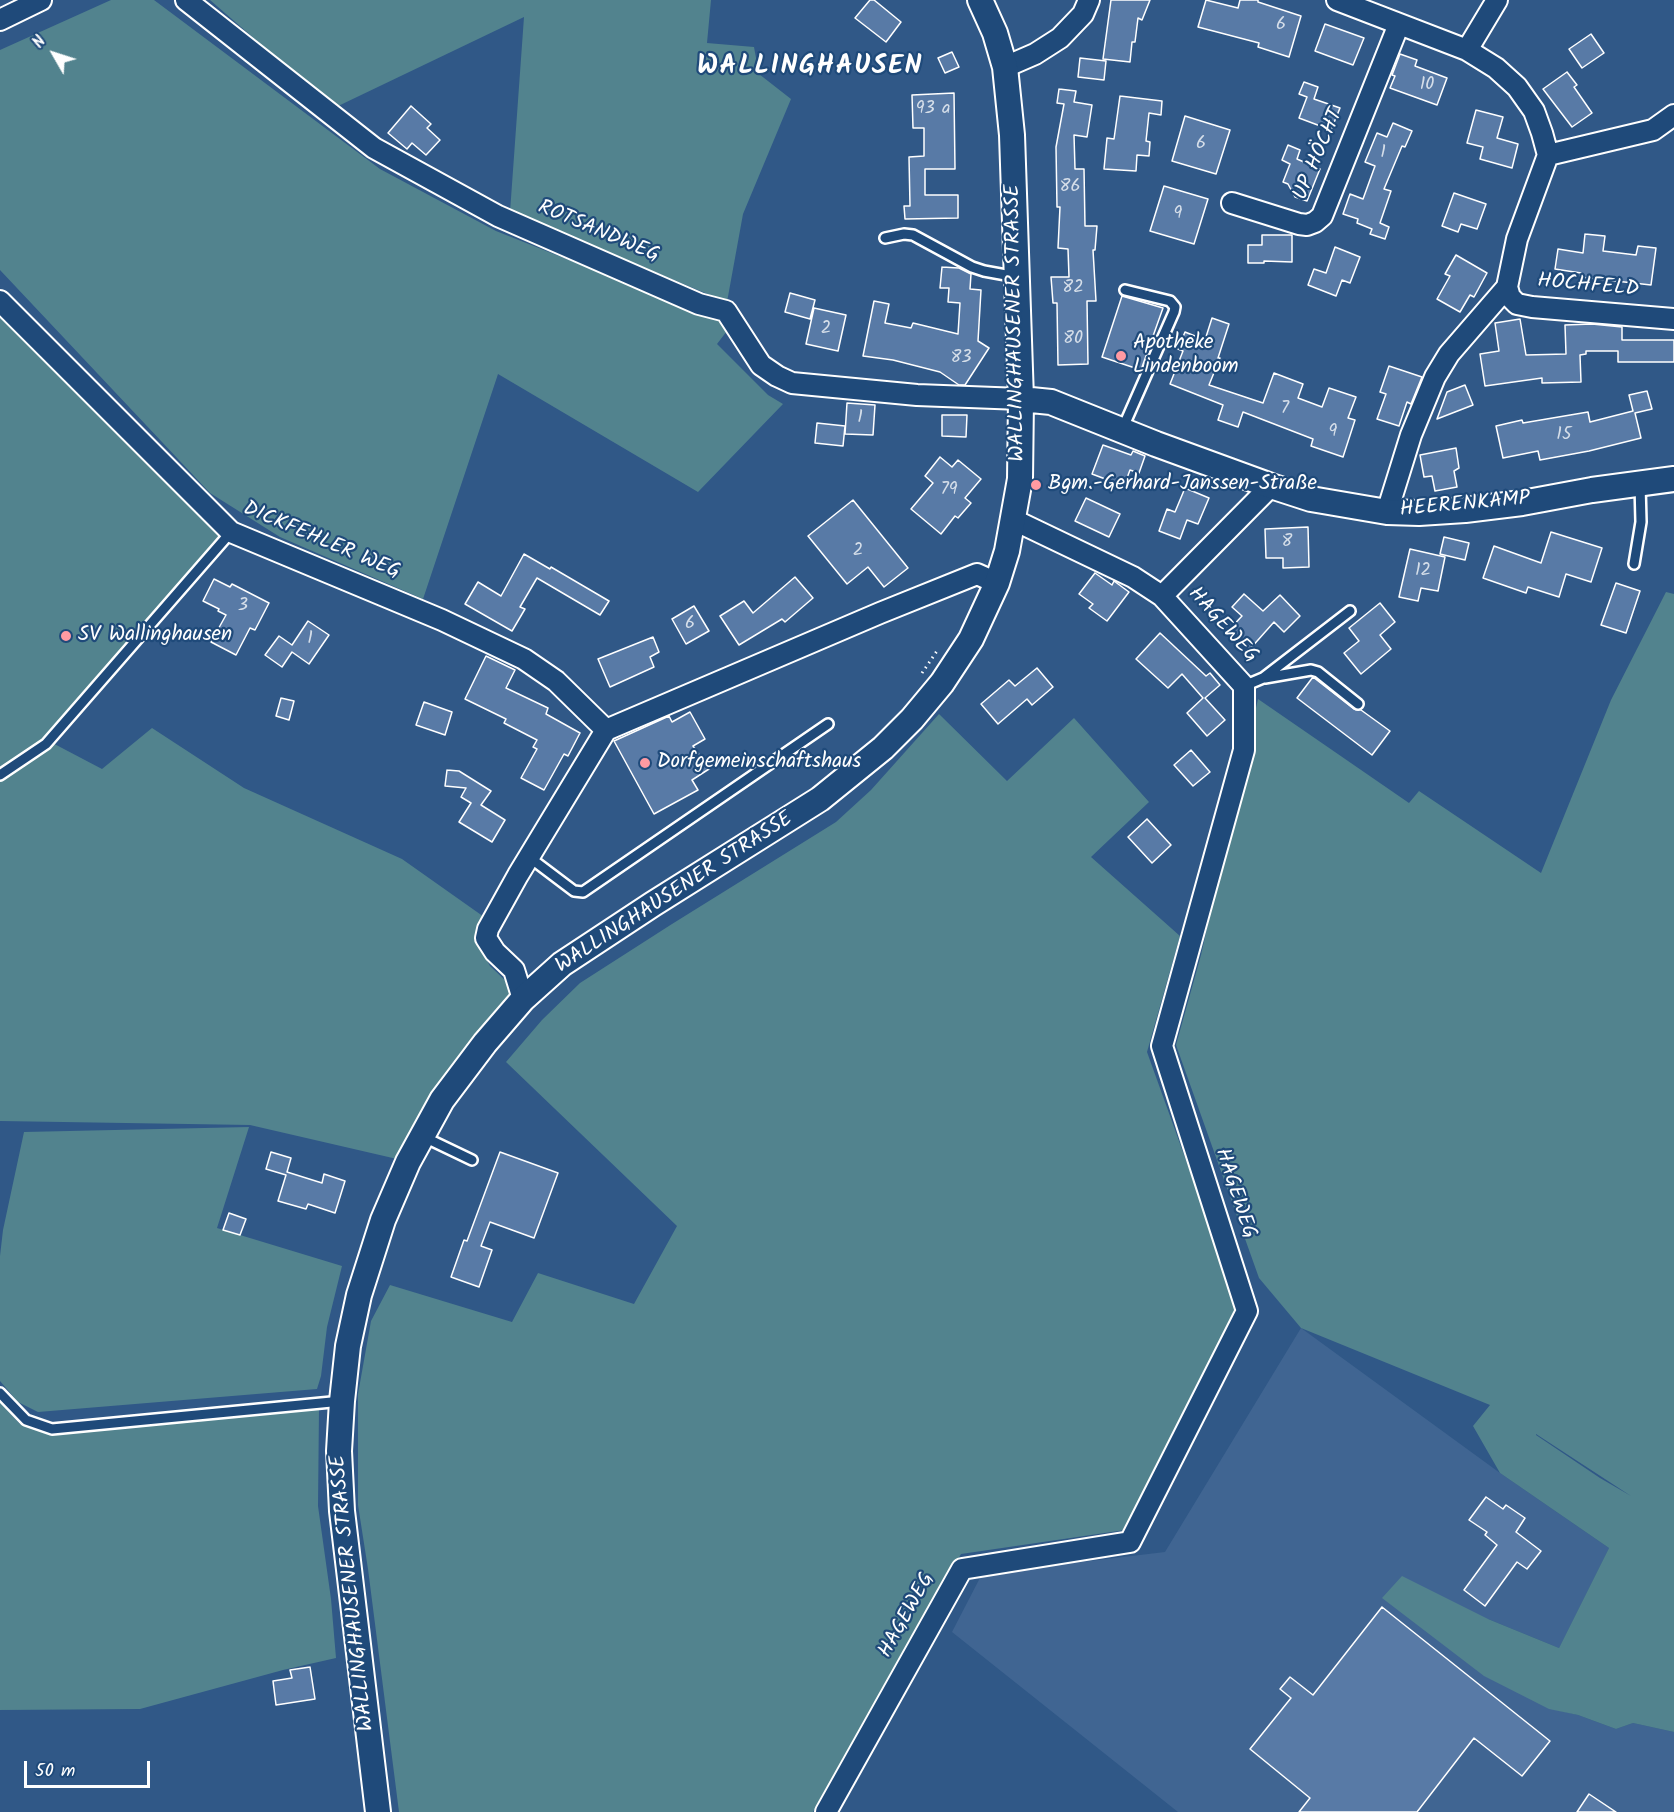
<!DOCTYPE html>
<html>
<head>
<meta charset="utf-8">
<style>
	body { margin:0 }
	#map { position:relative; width:1674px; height:1812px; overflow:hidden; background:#305887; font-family:Kalam,sans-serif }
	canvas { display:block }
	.north { position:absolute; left:24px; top:24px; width:60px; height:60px; -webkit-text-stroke:4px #1f4a7a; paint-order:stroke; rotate:309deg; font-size:16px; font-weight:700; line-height:24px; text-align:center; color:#fff }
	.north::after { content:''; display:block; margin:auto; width:21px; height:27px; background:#fff; clip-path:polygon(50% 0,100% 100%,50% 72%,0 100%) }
	.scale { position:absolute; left:24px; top:1761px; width:126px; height:27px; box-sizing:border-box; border:3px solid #fff; border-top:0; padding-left:8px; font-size:18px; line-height:21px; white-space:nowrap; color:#fff; -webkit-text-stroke:4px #1f4a7a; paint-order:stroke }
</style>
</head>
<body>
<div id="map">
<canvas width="1674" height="1812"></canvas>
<div class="north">N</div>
<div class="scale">50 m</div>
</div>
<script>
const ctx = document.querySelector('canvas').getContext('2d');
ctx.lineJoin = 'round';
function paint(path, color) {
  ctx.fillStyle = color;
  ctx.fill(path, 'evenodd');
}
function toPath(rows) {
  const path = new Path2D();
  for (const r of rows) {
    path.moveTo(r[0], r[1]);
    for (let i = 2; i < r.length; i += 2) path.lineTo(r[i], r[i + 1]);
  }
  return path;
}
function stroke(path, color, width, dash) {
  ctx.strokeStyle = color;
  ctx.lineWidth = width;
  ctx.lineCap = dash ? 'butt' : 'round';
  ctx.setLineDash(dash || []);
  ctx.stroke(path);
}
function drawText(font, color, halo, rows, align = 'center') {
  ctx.font = font + ' Kalam,sans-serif';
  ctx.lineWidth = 4.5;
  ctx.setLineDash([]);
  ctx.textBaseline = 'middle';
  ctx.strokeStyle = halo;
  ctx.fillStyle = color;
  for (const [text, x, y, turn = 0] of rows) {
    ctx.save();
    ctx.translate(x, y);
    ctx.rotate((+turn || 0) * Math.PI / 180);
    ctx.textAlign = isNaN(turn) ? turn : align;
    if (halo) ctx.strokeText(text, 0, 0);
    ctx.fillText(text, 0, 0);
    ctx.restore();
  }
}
paint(toPath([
	[1301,1328,1500,1473,1609,1548,1559,1648,1488,1619,1549,1708,1578,1715,1616,1729,1633,1723,1674,1732,1674,1812,1178,1812,952,1632,982,1574,1165,1552]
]), '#406592');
paint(toPath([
	[111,0,154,0,380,169,496,231,720,320,730,327,717,344,768,395,783,404,698,492,498,374,423,599,280,537,210,493,0,270,0,50],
	[210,0,711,0,707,43,754,47,759,74,791,99,743,214,727,302,510,212,524,17,334,108],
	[0,314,222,535,43,738,102,769,152,728,244,788,402,859,494,924,482,951,490,966,508,983,519,1010,410,1162,250,1125,0,1121],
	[1666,592,1674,594,1674,1732,1633,1723,1616,1729,1578,1715,1549,1709,1484,1676,1382,1598,1402,1576,1488,1619,1559,1648,1609,1548,1500,1473,1473,1426,1490,1405,1301,1328,1259,1278,1176,1045,1201,955,1258,699,1409,803,1419,791,1541,873,1611,700],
	[1536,1435,1536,1434,1631,1496,1600,1478],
	[939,714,1007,781,1074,718,1149,802,1091,857,1180,936,1147,1052,1238,1305,1125,1530,961,1554,813,1812,399,1812,368,1569,358,1505,358,1394,371,1321,390,1285,512,1322,538,1273,634,1304,677,1226,506,1062,542,1020,580,983,672,924,836,822,871,790],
	[249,1127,217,1228,342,1266,327,1327,321,1376,317,1389,38,1412,18,1402,0,1381,0,1256,3,1230,24,1132],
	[0,1402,20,1424,57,1434,319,1409,318,1506,331,1599,336,1658,283,1670,140,1709,0,1710]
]), '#52838e');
const building = toPath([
	[870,0,874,0,901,22,886,42,855,18,870,0],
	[1111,0,1150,0,1142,20,1138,18,1135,42,1132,42,1130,62,1103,59,1111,0],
	[1206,0,1238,8,1240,0,1258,0,1258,2,1301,16,1289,57,1258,47,1259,43,1198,27,1206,0],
	[1325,24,1364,38,1353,65,1315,51,1325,24],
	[1591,34,1604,53,1582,68,1569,49,1591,34],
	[952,52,959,67,945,73,938,58,952,52],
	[1400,54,1417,60,1415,66,1447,78,1437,105,1390,88,1395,76,1392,75,1400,54],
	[1080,58,1106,61,1104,80,1078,77,1080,58],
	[1567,72,1577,85,1574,87,1592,113,1572,127,1543,89,1567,72],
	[1304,82,1318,87,1314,99,1340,108,1331,130,1299,118,1307,97,1299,94,1304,82],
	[1059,89,1076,91,1074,102,1092,105,1087,137,1074,135,1075,169,1084,169,1085,226,1097,226,1095,250,1093,250,1096,301,1087,301,1088,364,1058,365,1057,303,1053,303,1051,277,1069,277,1068,249,1058,248,1060,207,1057,207,1056,147,1064,104,1057,103,1059,89],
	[954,93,955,169,925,169,925,195,958,195,958,218,905,219,904,206,910,206,909,157,924,156,924,128,913,128,912,95,954,93],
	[1120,96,1162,101,1161,115,1149,113,1146,141,1150,142,1149,156,1137,155,1136,171,1104,169,1107,138,1114,139,1120,96],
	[411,106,431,124,427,128,440,140,426,155,412,143,407,149,388,133,411,106],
	[1476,110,1503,117,1497,138,1518,144,1512,168,1480,159,1483,147,1467,143,1476,110],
	[1185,116,1230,130,1216,174,1172,161,1185,116],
	[1393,123,1412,131,1405,147,1402,146,1384,189,1391,191,1380,223,1389,227,1385,239,1370,234,1372,229,1357,223,1358,219,1343,214,1350,194,1363,199,1375,166,1365,162,1377,133,1387,137,1393,123],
	[1288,145,1300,150,1297,159,1320,169,1307,201,1295,197,1288,184,1283,182,1290,164,1282,160,1288,145],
	[1164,186,1208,199,1194,244,1150,231,1164,186],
	[1454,193,1486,204,1477,229,1461,224,1458,232,1442,226,1454,193],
	[1585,234,1605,236,1603,251,1636,255,1638,246,1656,248,1651,285,1580,277,1581,273,1555,269,1558,249,1583,253,1585,234],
	[1262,235,1292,235,1292,262,1264,261,1264,263,1248,263,1248,245,1262,245,1262,235],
	[1335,247,1360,257,1350,283,1342,280,1336,296,1308,285,1314,269,1326,273,1335,247],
	[1456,255,1487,273,1474,297,1470,295,1460,312,1437,299,1450,276,1445,274,1456,255],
	[942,267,959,268,971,274,970,289,981,290,978,341,989,348,965,385,959,385,940,372,893,360,863,356,874,301,889,304,885,323,911,328,913,323,958,334,960,303,948,302,949,288,940,288,942,267],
	[790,293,815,300,810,319,785,312,790,293],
	[1122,296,1163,308,1141,370,1102,357,1122,296],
	[814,308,846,315,838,351,806,344,814,308],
	[1212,318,1229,324,1218,358,1220,358,1209,385,1263,403,1274,373,1303,384,1298,398,1322,407,1329,388,1356,397,1348,418,1355,420,1343,457,1311,446,1313,439,1243,412,1238,427,1218,420,1223,405,1170,384,1183,351,1178,349,1185,332,1205,340,1212,318],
	[1520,319,1526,355,1566,354,1565,325,1592,324,1622,327,1622,340,1674,340,1674,362,1618,362,1618,351,1586,351,1586,354,1580,355,1581,382,1542,383,1542,378,1485,386,1480,354,1499,351,1495,323,1520,319],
	[1389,366,1422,377,1411,404,1407,402,1399,426,1377,419,1386,394,1380,392,1389,366],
	[1465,385,1473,405,1437,419,1447,392,1465,385],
	[1647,391,1652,409,1635,413,1641,438,1589,451,1540,460,1538,451,1503,458,1496,426,1522,420,1523,423,1588,412,1590,422,1633,411,1629,395,1647,391],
	[847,403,875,405,873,435,845,434,847,403],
	[942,415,967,415,966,437,942,436,942,415],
	[817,423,845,426,843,446,815,443,817,423],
	[1103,445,1131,455,1133,451,1145,456,1139,473,1130,470,1124,486,1092,474,1103,445],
	[1456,448,1459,468,1454,471,1457,487,1435,491,1432,476,1424,477,1420,455,1456,448],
	[940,457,952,467,958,460,981,479,965,498,971,503,958,518,955,516,941,534,911,509,933,483,925,476,940,457],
	[1185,488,1209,498,1198,524,1187,520,1180,539,1159,531,1167,509,1175,512,1185,488],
	[1086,498,1120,514,1109,537,1075,521,1086,498],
	[853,500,908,568,884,587,868,567,847,584,808,536,853,500],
	[1308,527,1309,567,1283,568,1283,558,1266,558,1265,529,1308,527],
	[1551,532,1602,548,1591,582,1566,574,1559,597,1528,587,1526,593,1483,578,1494,546,1541,563,1551,532],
	[1444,537,1469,543,1465,560,1440,554,1444,537],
	[1410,549,1445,557,1438,591,1421,588,1418,601,1399,597,1410,549],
	[524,554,550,569,551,567,609,601,600,615,537,578,520,607,525,609,512,631,465,604,478,582,501,596,524,554],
	[1095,573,1112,585,1114,581,1129,592,1107,621,1089,608,1093,604,1079,594,1095,573],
	[795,577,813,598,785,622,782,619,739,645,720,616,744,601,753,613,795,577],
	[214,579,230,587,232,584,269,603,255,630,250,628,236,655,211,642,226,615,218,611,219,609,203,601,214,579],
	[1616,583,1640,591,1626,633,1601,625,1616,583],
	[1244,594,1263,611,1280,595,1300,616,1284,632,1274,622,1250,649,1229,630,1242,616,1232,607,1244,594],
	[1380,603,1395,622,1380,635,1391,649,1361,674,1344,653,1359,641,1349,628,1380,603],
	[694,606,709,631,686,644,672,619,694,606],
	[308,621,329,635,309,664,292,652,282,667,265,655,279,636,292,645,308,621],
	[1160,633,1206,676,1210,673,1220,685,1205,698,1225,720,1207,736,1187,713,1203,698,1182,674,1168,688,1136,659,1160,633],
	[653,637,659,652,650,657,654,667,610,687,598,659,653,637],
	[486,656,515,670,506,688,548,708,546,714,580,733,568,756,564,754,544,790,521,778,537,749,533,747,537,740,504,723,506,719,465,699,486,656],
	[1037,668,1053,687,1032,705,1027,699,998,724,981,704,1009,680,1015,686,1037,668],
	[1313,677,1354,709,1361,710,1390,731,1372,755,1297,698,1313,677],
	[281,698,294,701,289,720,276,716,281,698],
	[424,702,452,712,445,735,416,725,424,702],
	[690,712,705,739,693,746,709,769,692,780,698,790,654,814,614,741,669,716,672,722,690,712],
	[1191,750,1210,772,1193,786,1174,765,1191,750],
	[447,770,459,771,491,791,481,805,505,820,492,842,459,822,471,803,461,797,466,788,445,786,447,770],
	[1147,819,1171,845,1152,863,1128,837,1147,819],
	[271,1152,291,1158,287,1172,322,1183,324,1174,345,1181,335,1213,308,1204,306,1209,278,1201,286,1175,266,1169,271,1152],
	[500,1152,558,1173,534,1238,490,1222,481,1246,492,1250,479,1287,451,1277,464,1240,467,1241,500,1152],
	[229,1213,246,1219,240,1235,223,1230,229,1213],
	[1486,1497,1503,1509,1506,1505,1525,1518,1516,1532,1541,1551,1527,1569,1517,1562,1485,1606,1464,1590,1497,1545,1485,1535,1487,1532,1469,1520,1486,1497],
	[1382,1607,1550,1741,1522,1776,1474,1738,1417,1812,1299,1812,1310,1798,1250,1749,1291,1698,1280,1689,1290,1677,1313,1695,1382,1607],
	[310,1667,315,1699,276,1705,273,1681,292,1678,290,1670,310,1667],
	[1589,1794,1616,1812,1577,1812,1589,1794]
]);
paint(building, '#587aa6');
stroke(building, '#fff', 1.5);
const service = toPath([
	[885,238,904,234,913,235,972,267,984,271,1017,277],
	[1122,430,1174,312,1175,307,1170,301,1125,290],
	[1634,564,1641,522,1640,484],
	[1265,678,1311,670,1318,672,1358,704],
	[1244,686,1263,678,1350,611],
	[0,775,46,744,231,532],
	[529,857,574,891,583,892,828,724],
	[424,1137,472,1160],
	[0,1393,26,1420,52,1429,342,1401]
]);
const minor = toPath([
	[186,0,374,148,498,216,699,304,726,311,761,365,777,376,792,383,917,395,1021,399],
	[1337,0,1467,50,1496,68,1517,87,1534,111,1542,133,1548,155],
	[0,20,41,0],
	[1467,50,1497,0],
	[1005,67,1035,54,1060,38,1083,14,1089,0],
	[1232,203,1299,224,1307,225,1315,222,1322,216,1399,24],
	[1507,287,1510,297,1517,304,1532,307,1674,319],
	[0,301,231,532,442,620,524,659,556,681,606,730],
	[1387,512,1411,435,1435,377,1449,354,1507,287,1517,239,1548,155,1653,130,1674,115],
	[1162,596,1271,486],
	[523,999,514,970,495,952,486,938,488,929,518,875,606,730,880,613,977,574,997,583],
	[826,1812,962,1569,1130,1542,1247,1311,1162,1046,1244,750,1244,686,1162,596,1133,577,1014,520]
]);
const tertiary = toPath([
	[1021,399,1051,402,1156,444,1271,486,1311,499,1387,512,1419,513,1465,510,1522,503,1592,490,1674,479],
	[378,1812,342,1511,339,1451,342,1401,348,1346,359,1295,383,1220,408,1162,442,1100,485,1043,523,999,562,964,653,904,820,799,883,748,912,719,942,683,971,639,997,583,1007,551,1020,479,1021,399,1012,135,1005,67,995,33,980,0]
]);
stroke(service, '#fff', 14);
stroke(minor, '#fff', 24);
stroke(tertiary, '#fff', 28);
stroke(toPath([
	[922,673,937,651]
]), '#fff', 3, [1.5, 4.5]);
stroke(service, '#1f4a7a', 9);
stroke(minor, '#1f4a7a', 20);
stroke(tertiary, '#1f4a7a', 24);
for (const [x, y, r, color] of [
	[1121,356,6,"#ff9aa2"],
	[1036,485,6,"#ff9aa2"],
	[66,636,6,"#ff9aa2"],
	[645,763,6,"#ff9aa2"]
]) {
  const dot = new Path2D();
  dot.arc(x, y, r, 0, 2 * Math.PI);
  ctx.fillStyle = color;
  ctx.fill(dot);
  stroke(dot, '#1f4a7a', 2);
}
drawText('18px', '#d5dee9', null, [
	["6",1281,26],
	["10",1427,86],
	["93 a",933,110],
	["6",1201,145],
	["1",1383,154],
	["86",1070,188],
	["9",1178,215],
	["82",1073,289],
	["2",826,330],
	["80",1073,340],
	["83",961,359],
	["7",1285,410],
	["1",860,419],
	["9",1333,433],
	["15",1564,436],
	["79",949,491],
	["8",1287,543],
	["2",858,552],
	["12",1423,572],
	["3",243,607],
	["6",690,625],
	["1",310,640]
]);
drawText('21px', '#fff', '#1f4a7a', [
	["UP HÖCHT",1320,155,-67],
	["ROTSANDWEG",598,233,23],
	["HOCHFELD",1588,287,5],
	["WALLINGHAUSENER STRASSE",1017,323,-91],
	["HEERENKAMP",1465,506,-5],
	["DICKFEHLER WEG",321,542,23],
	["HAGEWEG",1222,626,48],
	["WALLINGHAUSENER STRASSE",675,894,-33],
	["HAGEWEG",1234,1194,72],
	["WALLINGHAUSENER STRASSE",354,1593,-96],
	["HAGEWEG",908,1616,-61]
]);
drawText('21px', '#fff', '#1f4a7a', [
	["Apotheke",1133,344],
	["Lindenboom",1133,368],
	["Bgm.-Gerhard-Janssen-Straße",1048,485],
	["SV Wallinghausen",78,636],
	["Dorfgemeinschaftshaus",657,763]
], 'left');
ctx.letterSpacing = '1.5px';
drawText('bold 27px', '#fff', '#1f4a7a', [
	["WALLINGHAUSEN",810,68]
]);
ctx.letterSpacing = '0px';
</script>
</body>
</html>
